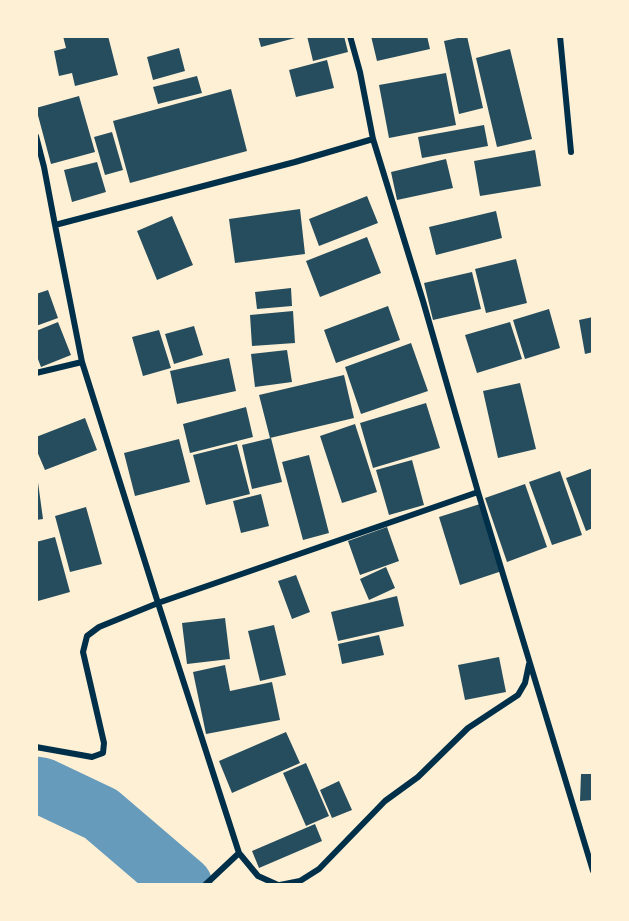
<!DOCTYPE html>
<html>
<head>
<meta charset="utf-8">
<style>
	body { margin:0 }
	#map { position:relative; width:629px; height:921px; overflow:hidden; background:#fdf0d5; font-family:"Libre Baskerville",serif }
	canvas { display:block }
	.frame { position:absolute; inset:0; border:38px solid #fdf0d5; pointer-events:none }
</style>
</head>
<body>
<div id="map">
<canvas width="629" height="921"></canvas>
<div class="frame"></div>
</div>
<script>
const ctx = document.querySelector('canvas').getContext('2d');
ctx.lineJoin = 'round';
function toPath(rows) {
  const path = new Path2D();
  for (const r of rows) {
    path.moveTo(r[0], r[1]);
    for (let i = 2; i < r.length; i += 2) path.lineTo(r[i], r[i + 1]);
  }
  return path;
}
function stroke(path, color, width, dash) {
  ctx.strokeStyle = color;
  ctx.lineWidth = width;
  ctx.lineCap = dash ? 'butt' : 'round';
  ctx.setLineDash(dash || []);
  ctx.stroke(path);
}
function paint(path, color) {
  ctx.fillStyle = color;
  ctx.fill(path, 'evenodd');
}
stroke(toPath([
	[36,785,42,786,101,814,184,885]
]), '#669bbc', 57);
paint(toPath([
	[63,36,108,36,118,75,75,86,72,73,59,76,54,51,66,48],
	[258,36,298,36,299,37,261,47],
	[307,36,344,36,348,52,313,61],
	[371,36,427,36,430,49,377,61],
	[467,36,483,108,459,114,444,41],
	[179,48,185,71,153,80,147,57],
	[510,49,532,139,497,147,476,58],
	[327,60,334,88,296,97,289,70],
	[446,73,456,125,389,138,379,85],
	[197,76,202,93,158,104,153,87],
	[231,89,247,151,130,183,113,121],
	[79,96,95,152,51,164,36,108],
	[484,125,488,146,422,158,418,137],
	[112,132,123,170,105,175,94,137],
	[535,150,541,186,480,196,474,161],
	[446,159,453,188,397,200,391,172],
	[97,162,106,192,72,202,64,170],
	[367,196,378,223,319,246,309,219],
	[300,209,305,254,235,263,229,219],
	[496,211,502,238,436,255,429,227],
	[172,216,193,265,157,280,137,231],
	[367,237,381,273,320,297,306,261],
	[516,259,527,303,486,313,475,269],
	[472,272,481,309,433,320,424,283],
	[291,288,292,306,257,309,255,292],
	[48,290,58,318,36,326,36,294],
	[388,306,400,340,336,363,324,330],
	[549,309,560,348,525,359,513,320],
	[293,311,295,343,252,346,250,315],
	[593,317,593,352,585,354,579,320],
	[58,322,71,355,41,367,36,354,36,331],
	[510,322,522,359,477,373,465,335],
	[194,326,203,355,174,364,165,334],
	[159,330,171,368,143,376,132,337],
	[411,343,428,391,361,414,345,367],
	[287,350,292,382,255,387,251,354],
	[229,358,236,391,177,404,170,371],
	[344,375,354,418,270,438,259,395],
	[520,383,536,449,498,458,483,391],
	[426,403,440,448,373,468,360,423],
	[246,407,253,437,190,453,183,424],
	[85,418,97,450,45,470,36,449,36,437],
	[355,424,377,492,342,503,320,436],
	[271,438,282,482,252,489,242,445],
	[179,439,190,482,135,496,124,453],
	[237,444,250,494,206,505,193,455],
	[309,455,329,533,303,540,282,462],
	[412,460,424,505,389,515,376,470],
	[593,468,593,528,586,531,566,478],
	[560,471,582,535,552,545,529,482],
	[37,475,43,519,36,520,36,476],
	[525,484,547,547,507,562,485,498],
	[261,494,269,526,241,533,233,501],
	[480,504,502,571,460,585,439,517],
	[86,507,102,564,70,572,55,516],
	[387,527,399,561,360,575,348,541],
	[55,537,70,592,38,601,36,595,36,542],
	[386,567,395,588,369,600,360,579],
	[296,575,310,612,292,619,278,581],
	[397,596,404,626,338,641,331,612],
	[225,618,230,659,187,664,182,623],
	[274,625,286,675,260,681,248,631],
	[379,635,384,655,342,664,338,644],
	[499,657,506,692,465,700,458,665],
	[225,665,230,691,272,682,280,720,206,734,193,672],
	[286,732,300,763,232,793,219,761],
	[306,763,329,816,306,826,283,773],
	[581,774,593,774,593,800,580,801],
	[339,781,352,810,332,818,320,790],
	[315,824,322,841,259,868,252,851]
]), '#264d5e');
stroke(toPath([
	[350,36,360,72,373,139,423,301,478,492,593,871],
	[560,36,571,152],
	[36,136,44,167,55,225,295,162,373,139],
	[36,373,82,362],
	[36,747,92,757,103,753,104,743,83,652,87,636,99,627,158,603,82,362,55,225],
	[205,885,239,853],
	[278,885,258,876,239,853,158,603,478,492],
	[280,885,300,881,319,869,385,801,418,777,468,728,518,695,525,683,529,664]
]), '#003049', 6);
</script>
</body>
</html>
